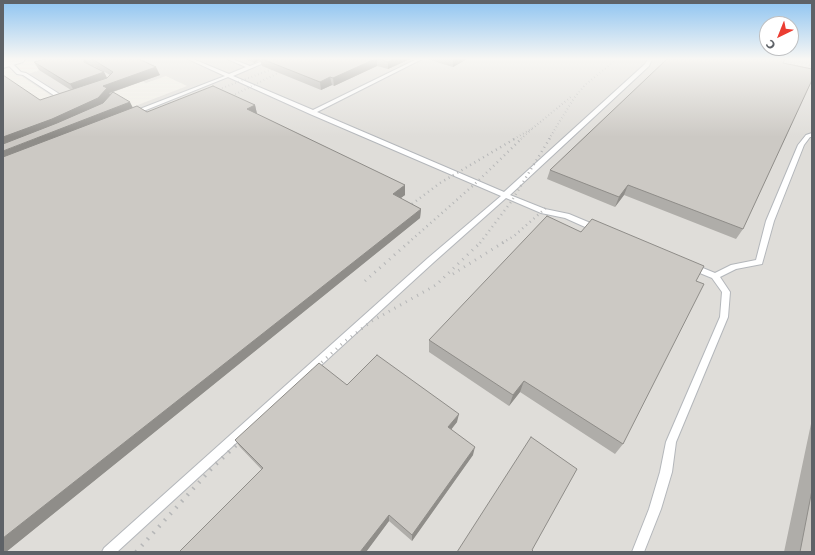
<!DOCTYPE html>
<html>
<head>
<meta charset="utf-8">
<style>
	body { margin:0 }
	#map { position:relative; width:815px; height:555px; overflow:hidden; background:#f0eee7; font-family:"DejaVu Sans",sans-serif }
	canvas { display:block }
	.frame { position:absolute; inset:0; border:4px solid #5e6267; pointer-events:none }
	.north { position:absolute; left:759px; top:16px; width:40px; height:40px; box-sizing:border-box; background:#fff; border:1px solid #bfc0c2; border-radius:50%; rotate:223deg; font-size:11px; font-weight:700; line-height:16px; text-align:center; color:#5e6267 }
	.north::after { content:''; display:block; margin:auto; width:14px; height:18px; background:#eb3d32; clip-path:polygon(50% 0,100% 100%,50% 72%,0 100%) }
</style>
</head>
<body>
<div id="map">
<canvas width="815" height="555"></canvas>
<div class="frame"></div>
<div class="north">С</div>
</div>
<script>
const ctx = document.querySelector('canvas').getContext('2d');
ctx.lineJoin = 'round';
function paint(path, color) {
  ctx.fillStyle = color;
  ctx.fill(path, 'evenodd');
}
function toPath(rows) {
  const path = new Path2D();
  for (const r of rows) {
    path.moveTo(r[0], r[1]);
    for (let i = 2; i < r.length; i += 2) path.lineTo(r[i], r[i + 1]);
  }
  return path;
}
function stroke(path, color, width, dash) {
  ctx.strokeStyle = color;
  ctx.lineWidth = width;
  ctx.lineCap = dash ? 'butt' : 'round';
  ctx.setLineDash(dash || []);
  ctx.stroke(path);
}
paint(toPath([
	[76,59,812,59,812,552,3,552,130,108,187,86,166,76,146,83,142,81,70,108,21,76]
]), '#dfddd9');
const service = toPath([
	[188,59,193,59,229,74,246,67,227,59,232,59,250,66,268,59,273,59,233,76,313,110,417,59,422,59,317,112,504,192,645,64,648,59,652,59,649,66,510,195,545,209,569,214,600,227,601,229,600,231,594,231,565,218,541,213,506,198,434,262,117,552,102,552,104,548,428,258,501,196,310,114,228,77,136,114,132,114,132,112,225,76,188,59],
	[6,61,10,61,21,72,26,73,61,95,67,95,70,97,67,99,58,98,23,75,17,74,6,63,6,61],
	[812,133,812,137,810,137,804,145,774,221,762,264,736,269,720,277,730,292,728,317,676,442,672,472,661,509,644,552,632,552,649,509,660,472,666,442,720,317,722,292,712,278,690,269,689,267,693,264,715,273,731,265,756,260,766,221,798,145,806,135,812,133]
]);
const secondary = toPath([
	[7,59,25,59,23,62,3,68,3,60,7,59]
]);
stroke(service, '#b4b7bb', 2);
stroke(secondary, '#b5b9be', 2);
paint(service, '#fff');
paint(secondary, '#fff');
stroke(toPath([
	[785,59,812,74],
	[796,60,812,66],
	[209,93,299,59],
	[226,99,306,59],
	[514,139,533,128,572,96],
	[521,139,533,128],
	[549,139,574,98,585,85,617,59]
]), '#b5b6b7', 2, [0.5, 3]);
stroke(toPath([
	[404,210,440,183,516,138],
	[408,243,477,182,522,138],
	[480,243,511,202,550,138],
	[502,243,514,236,547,207]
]), '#b5b6b7', 2.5, [1, 4]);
stroke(toPath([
	[453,274,504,242],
	[365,281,409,242],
	[312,371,344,342,372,321,436,285,481,242]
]), '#b5b6b7', 3, [1, 5.5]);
stroke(toPath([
	[136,552,212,468,245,437]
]), '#b5b6b7', 4, [1.5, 7]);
paint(toPath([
	[45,59,139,59,160,75,113,92,133,108,147,112,255,105,257,114,405,195,400,198,421,209,420,218,6,552,3,552,40,100,71,90,39,70,34,62],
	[91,66,94,66,110,75,107,78,104,72],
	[245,59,410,59,388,69,377,66,334,86,332,85,321,90,262,66,260,60,254,63],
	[427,59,467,59,453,67],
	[783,63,743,229,736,239,624,195,615,207,547,179,550,170],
	[581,232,696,281,623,444,615,454,520,392,509,406,429,352,429,340],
	[347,385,457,422,451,429,473,455,412,541,389,521,366,552,179,552,262,470,240,447,235,440],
	[812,419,812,552,784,552]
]), '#afada9');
paint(toPath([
	[84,59,86,59,89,66,84,62],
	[254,59,260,59,260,60,254,63],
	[375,59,377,59,377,66,334,86,333,78],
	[394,59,410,59,388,69,388,62],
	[453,59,467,59,453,67],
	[156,67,160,75,109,93,111,96,102,107,3,148,3,137,103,86],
	[104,72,108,80,75,92,70,84],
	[330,77,332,85,321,90,320,82],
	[130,102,134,110,3,162,3,151],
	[255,105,257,114,249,118,247,109],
	[405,185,405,195,393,204,393,194],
	[628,185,624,195,615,207,619,197],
	[421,209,420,218,6,552,3,552,3,538],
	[524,381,520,392,509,406,513,395],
	[459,414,457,422,447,435,448,427],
	[475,447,473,455,412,541,412,535],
	[389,515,389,521,366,552,360,552]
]), '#8f8d89');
const building = toPath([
	[45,59,84,59,84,62,104,72,70,84,34,62,45,59],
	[92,59,139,59,156,67,103,86,107,88,98,98,52,119,3,137,3,75,40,100,107,78,113,72,92,59],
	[262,59,375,59,333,78,330,77,320,82,262,59],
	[379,59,394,59,388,62,379,59],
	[667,59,785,59,783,63,812,69,812,80,743,229,628,185,619,197,550,170,667,59],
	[213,86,255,105,247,109,405,185,393,194,421,209,3,538,3,157,137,106,147,112,213,86],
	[113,92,130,102,3,151,3,144,57,123,103,103,113,92],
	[547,216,581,232,592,219,704,266,696,281,704,284,623,444,524,381,513,395,429,340,547,216],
	[377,355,459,414,448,427,475,447,412,535,389,515,360,552,179,552,263,468,235,440,319,363,347,385,377,355],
	[531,437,577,469,532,550,534,552,457,552,531,437],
	[812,490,812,552,800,552,812,490]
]);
paint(building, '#ccc9c4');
stroke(building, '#8f8d89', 1);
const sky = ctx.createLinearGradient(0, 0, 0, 137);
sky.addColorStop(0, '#8ec4f1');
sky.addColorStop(0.43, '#f8f7f4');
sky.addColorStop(1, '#f8f7f400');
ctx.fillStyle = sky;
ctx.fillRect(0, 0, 815, 137);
</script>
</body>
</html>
